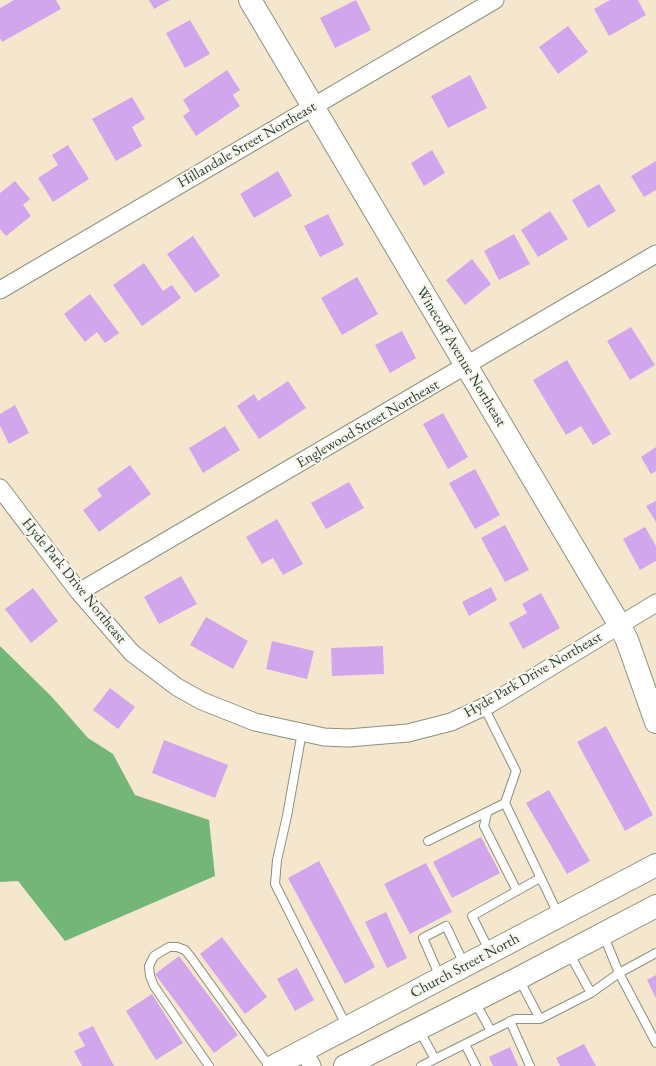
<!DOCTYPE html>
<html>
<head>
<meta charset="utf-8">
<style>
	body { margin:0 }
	canvas { display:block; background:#f5e7ce }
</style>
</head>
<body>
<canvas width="656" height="1066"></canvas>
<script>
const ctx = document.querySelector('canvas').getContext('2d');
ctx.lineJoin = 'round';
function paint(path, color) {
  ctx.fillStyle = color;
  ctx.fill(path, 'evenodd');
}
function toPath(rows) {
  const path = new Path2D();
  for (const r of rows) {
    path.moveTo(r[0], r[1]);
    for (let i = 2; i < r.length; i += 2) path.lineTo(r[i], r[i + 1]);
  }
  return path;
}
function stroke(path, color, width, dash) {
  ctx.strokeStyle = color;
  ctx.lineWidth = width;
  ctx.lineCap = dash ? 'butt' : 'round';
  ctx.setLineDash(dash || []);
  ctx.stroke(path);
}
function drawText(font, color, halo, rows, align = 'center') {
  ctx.font = font + ' "EB Garamond",serif';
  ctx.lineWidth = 4;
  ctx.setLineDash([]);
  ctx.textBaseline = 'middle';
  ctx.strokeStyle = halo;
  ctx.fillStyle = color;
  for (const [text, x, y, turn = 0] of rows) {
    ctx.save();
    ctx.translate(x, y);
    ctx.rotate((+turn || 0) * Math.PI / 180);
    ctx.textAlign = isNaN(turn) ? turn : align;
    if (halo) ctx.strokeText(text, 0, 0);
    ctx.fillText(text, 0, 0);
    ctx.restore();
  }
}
paint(toPath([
	[0,646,51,696,88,738,113,754,135,795,209,820,215,876,65,941,18,881,0,882]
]), '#74b678');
paint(toPath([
	[14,0,56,0,61,9,2,42,0,38,0,8],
	[149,0,170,0,154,9],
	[356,0,371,30,335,48,320,18],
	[610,0,638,0,646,15,609,36,594,9],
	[190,20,210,54,185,68,166,33],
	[568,26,588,52,558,74,539,47],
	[227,70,240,90,233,95,240,106,196,136,183,116,190,111,183,100],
	[470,75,487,108,448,128,431,96],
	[132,97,145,119,132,127,142,146,116,161,92,119],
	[68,145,89,179,53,202,38,178,58,165,52,155],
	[432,150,445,173,424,186,411,163],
	[656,161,656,190,644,197,631,176],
	[278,171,292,196,254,218,240,194],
	[15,181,30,199,23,205,31,216,6,236,0,229,0,193],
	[599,184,616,211,588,228,572,200],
	[550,211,568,239,538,257,521,230],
	[328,214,344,245,320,257,304,226],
	[514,234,530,264,499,280,484,251],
	[193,236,220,276,195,293,167,254],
	[472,259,491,284,465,305,446,280],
	[144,263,163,291,172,285,181,298,142,326,113,285],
	[357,277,378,314,342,335,321,298],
	[90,294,119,333,105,343,97,332,85,342,64,314],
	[631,327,655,365,630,380,607,341],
	[402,331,416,358,390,373,375,345],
	[567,360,611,434,593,445,581,426,566,435,533,380],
	[288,381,306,408,259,439,237,406,254,394,258,401],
	[15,405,29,433,9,444,0,426,0,414],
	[443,413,468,457,448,469,423,424],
	[225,426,240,450,203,473,189,448],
	[656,447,656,471,651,474,641,457],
	[130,465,151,494,99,532,83,510,102,496,97,489],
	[475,469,500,515,475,529,449,483],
	[349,482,364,508,326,529,311,503],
	[656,501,656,522,646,506],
	[277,519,303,564,283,575,273,558,262,564,246,537],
	[505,525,529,570,505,582,481,538],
	[645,527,656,546,656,561,640,570,623,539],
	[181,576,197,604,159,624,144,597],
	[491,587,497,600,469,616,462,602],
	[33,588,58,621,31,643,5,609],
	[541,593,560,628,523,649,509,623,527,613,522,604],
	[206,617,248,641,233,669,190,645],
	[272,641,314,651,307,679,266,669],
	[383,646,384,674,332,676,331,648],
	[110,688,135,707,118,729,93,710],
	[606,726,653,815,625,831,577,742],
	[164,740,228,765,215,798,152,773],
	[549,790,590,861,567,874,526,803],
	[481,837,500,873,452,898,433,862],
	[319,861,375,967,345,984,288,878],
	[426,863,452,912,410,934,384,884],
	[386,912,407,958,387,968,365,922],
	[222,937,267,997,245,1014,200,954],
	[179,956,238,1035,214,1053,155,974],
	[297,968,314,1000,295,1011,277,979],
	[656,975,656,998,647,980],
	[152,994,183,1043,156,1060,126,1011],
	[93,1026,114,1066,82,1066,74,1051,85,1046,78,1033],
	[584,1044,596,1066,560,1066,556,1058],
	[510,1047,518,1066,493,1066,489,1057]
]), '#d2a6ed');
const lane = toPath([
	[484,707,516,771,505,803,559,916],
	[302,732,287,816,277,860,275,884,347,1027],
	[487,813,484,826,517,891],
	[428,841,505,803],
	[603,934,619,973,656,1043],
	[490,952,472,916,540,878],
	[569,953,591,993],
	[440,977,423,938,446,926,465,966],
	[519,979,540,1019],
	[475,1002,491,1031],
	[510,1021,530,1066],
	[419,1030,435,1059],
	[465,1044,476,1066],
	[209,1066,154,986,150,976,149,966,154,956,169,947,177,947,185,950,190,956,269,1066],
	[421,1066,515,1019,540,1019,591,993,619,973,656,953]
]);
const street = toPath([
	[0,290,495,0],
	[0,488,79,592,132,653,177,687,202,701,255,722,324,737,348,738,408,733,451,722,490,704,656,603],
	[79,592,656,254],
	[304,1051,312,1066]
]);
const secondary = toPath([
	[250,0,619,624,627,640,656,722],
	[274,1066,656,865],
	[345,1066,519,978,656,906]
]);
stroke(lane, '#8a9281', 10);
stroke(street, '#8a9281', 19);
stroke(secondary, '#8a9281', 24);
stroke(lane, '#fff', 8);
stroke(street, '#fff', 17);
stroke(secondary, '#fff', 22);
drawText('15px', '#1f3d34', '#fbf7ec', [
	["Hillandale Street Northeast",247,145,-30],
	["Winecoff Avenue Northeast",461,357,59],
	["Englewood Street Northeast",368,424,-30],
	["Hyde Park Drive Northeast",74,581,51],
	["Hyde Park Drive Northeast",533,675,-30],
	["Church Street North",465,966,-28]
]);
</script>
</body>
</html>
